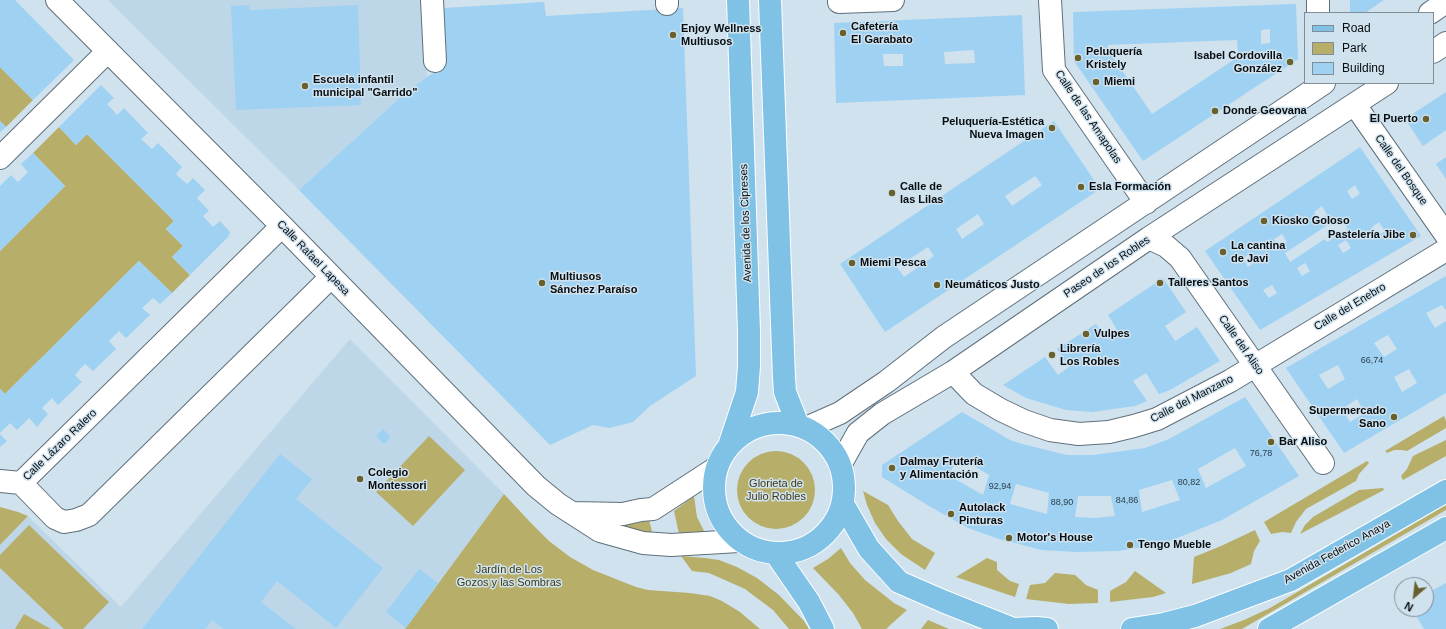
<!DOCTYPE html>
<html>
<head>
<meta charset="utf-8">
<style>
	body { margin:0 }
	#map { position:relative; width:1446px; height:629px; overflow:hidden; background:#d0e2ee; font-family:Helvetica,sans-serif }
	canvas { display:block }
	.legend { position:absolute; left:1304px; top:12px; width:130px; height:72px; box-sizing:border-box; background:#d0e2ee; border:1px solid #808d96; margin:0; padding:5px 7px; list-style:none; font-size:12px; color:#070d11 }
	.legend li { display:flex; align-items:center; gap:8px; height:20px }
	.legend b { width:20px; border:1px solid #808d96 }
	.north { position:absolute; left:1394px; top:577px; width:40px; height:40px; box-sizing:border-box; background:#d0e2ee; border:1px solid #808d96; border-radius:50%; rotate:208deg; font-size:11px; font-weight:700; line-height:16px; text-align:center; color:#070d11 }
	.north::after { content:''; display:block; margin:auto; width:14px; height:18px; background:#68612e; clip-path:polygon(50% 0,100% 100%,50% 72%,0 100%) }
</style>
</head>
<body>
<div id="map">
<canvas width="1446" height="629"></canvas>
<ul class="legend">
<li><b style="height:5px;background:#7fc2e6"></b>Road</li>
<li><b style="height:11px;background:#b7ae6a"></b>Park</li>
<li><b style="height:11px;background:#9fd1f2"></b>Building</li>
</ul>
<div class="north">N</div>
</div>
<script>
const ctx = document.querySelector('canvas').getContext('2d');
ctx.lineJoin = 'round';
function paint(path, color) {
  ctx.fillStyle = color;
  ctx.fill(path, 'evenodd');
}
function toPath(rows) {
  const path = new Path2D();
  for (const r of rows) {
    if (r.length === 3) {
      path.moveTo(r[0] + r[2], r[1]);
      path.arc(r[0], r[1], r[2], 0, 2 * Math.PI);
      continue;
    }
    path.moveTo(r[0], r[1]);
    for (let i = 2; i < r.length; i += 2) path.lineTo(r[i], r[i + 1]);
  }
  return path;
}
function stroke(path, color, width, dash) {
  ctx.strokeStyle = color;
  ctx.lineWidth = width;
  ctx.lineCap = dash ? 'butt' : 'round';
  ctx.setLineDash(dash || []);
  ctx.stroke(path);
}
function drawText(font, color, halo, rows, align = 'center') {
  ctx.font = font + ' Helvetica,sans-serif';
  ctx.lineWidth = 3;
  ctx.setLineDash([]);
  ctx.textBaseline = 'middle';
  ctx.strokeStyle = halo;
  ctx.fillStyle = color;
  for (const [text, x, y, turn = 0] of rows) {
    ctx.save();
    ctx.translate(x, y);
    ctx.rotate((+turn || 0) * Math.PI / 180);
    ctx.textAlign = isNaN(turn) ? turn : align;
    if (halo) ctx.strokeText(text, 0, 0);
    ctx.fillText(text, 0, 0);
    ctx.restore();
  }
}
paint(toPath([
	[108,0,423,0,427,77,403,95,299,190],
	[350,339,504,494,405,629,0,629,0,545,28,516,121,607]
]), '#bed7e8');
paint(toPath([
	[0,67,33,100,6,127,0,121],
	[59,127,76,145,87,134,174,221,166,229,183,246,172,257,190,275,172,293,139,261,5,394,0,389,0,251,65,186,33,153],
	[1444,416,1446,421,1446,428,1407,451,1402,450,1394,450,1387,453,1385,451],
	[429,436,465,470,413,526,376,492],
	[1446,440,1446,456,1403,480,1401,476,1407,469,1413,456],
	[776,490,39],
	[1367,461,1369,463,1359,474,1356,481,1306,509,1296,522,1291,533,1282,532,1271,534,1264,522],
	[1383,488,1384,490,1300,534,1305,525,1313,517,1359,490],
	[863,491,888,505,898,521,912,539,935,553,925,570,901,554,886,539,875,523,867,505],
	[504,494,530,522,549,541,570,557,593,570,636,587,648,590,690,593,710,596,722,601,740,612,760,629,405,629],
	[694,496,697,517,705,533,679,534,674,511],
	[1446,505,1446,510,1242,629,1220,629,1244,620,1270,608],
	[0,507,18,512,28,516,0,545],
	[649,520,653,535,633,533,616,524,634,524],
	[29,525,109,602,83,629,64,629,0,568,0,555],
	[1255,530,1260,541,1254,551,1251,564,1231,573,1192,584,1194,557,1221,546],
	[841,548,850,563,865,580,894,603,907,610,886,629,862,629,853,613,839,595,813,568,828,559],
	[681,556,705,558,719,560,737,567,757,578,779,595,804,621,809,629,789,629,773,610,745,589,709,573,692,571],
	[987,558,997,562,997,570,1010,581,1019,584,1015,597,956,577],
	[1135,571,1166,593,1153,597,1110,602,1110,591,1126,582],
	[1055,573,1075,575,1086,585,1098,590,1098,603,1069,604,1026,599,1030,585,1045,583],
	[24,614,51,629,15,629],
	[928,620,949,629,921,629]
]), '#b7ae6a');
paint(toPath([
	[0,0,15,0,74,60,33,100,0,67],
	[1350,0,1384,0,1365,13,1350,13],
	[544,2,546,16,683,8,696,376,650,406,633,422,609,428,593,425,550,445,299,190,403,95,427,77,446,65,444,8],
	[1296,4,1298,59,1143,161,1074,61,1073,12],
	[1270,29,1270,43,1261,44,1261,30],
	[1237,40,1238,57,1152,114,1108,50,1108,45],
	[249,5,250,10,358,5,361,105,236,110,231,6],
	[1022,15,1025,95,836,103,834,23],
	[974,50,975,63,945,64,944,52],
	[883,54,903,54,903,66,884,66],
	[101,85,114,98,107,104,112,109,117,115,124,108,148,133,141,139,152,149,158,143,182,167,176,174,181,179,187,184,193,178,205,190,197,198,209,211,203,216,213,227,220,221,230,232,228,237,190,275,172,257,183,246,166,229,174,221,87,134,76,145,59,127],
	[1446,92,1446,130,1423,146,1405,119],
	[0,121,6,127,0,132],
	[1054,121,1100,189,885,332,840,264],
	[1035,176,1042,185,1012,206,1005,196],
	[978,214,984,224,962,239,956,229],
	[928,247,934,256,904,277,897,267],
	[1360,147,1421,236,1260,330,1205,251],
	[1355,185,1360,194,1352,199,1347,191],
	[1322,206,1327,215,1319,220,1314,212],
	[1340,217,1348,229,1327,242,1325,239,1290,262,1285,253],
	[1379,222,1385,231,1377,236,1371,228],
	[1282,234,1287,242,1279,247,1274,239],
	[1346,240,1351,248,1343,253,1338,245],
	[1251,253,1256,261,1248,267,1243,258],
	[1305,263,1310,271,1302,276,1297,268],
	[1272,285,1277,293,1269,298,1263,290],
	[33,153,65,186,0,251,0,186,11,175,18,182,28,172,21,164],
	[1446,157,1446,179,1436,164],
	[139,261,172,293,160,304,153,298,142,308,150,315,126,338,119,331,109,341,116,349,93,371,85,364,80,369,75,375,82,382,58,405,52,398,42,408,48,414,37,427,29,418,17,430,10,423,0,433,0,389,5,394],
	[1446,276,1446,310,1442,305,1426,313,1435,328,1446,321,1446,393,1344,453,1286,368],
	[1388,335,1397,349,1384,357,1374,343],
	[1338,365,1345,379,1328,389,1319,375],
	[1409,369,1417,383,1402,392,1394,377],
	[1357,399,1365,413,1350,422,1342,409],
	[1163,278,1186,312,1165,326,1175,341,1197,327,1220,361,1170,390,1159,394,1146,373,1133,381,1147,401,1135,406,1092,412,1066,410,1026,398,1003,385,1045,357,1058,375,1069,367,1057,349,1096,324,1107,339,1119,333,1108,315],
	[1245,397,1299,476,1222,520,1172,540,1149,546,1118,551,1076,552,1041,550,1019,544,999,539,968,528,929,506,882,477,882,465,962,412,1010,440,1022,444,1067,455,1093,455,1145,448,1169,439],
	[1235,448,1246,466,1206,488,1198,469],
	[959,457,989,475,983,495,948,475],
	[1172,480,1180,500,1142,512,1139,490],
	[1016,484,1049,493,1047,514,1010,504],
	[1078,496,1111,496,1115,516,1095,518,1075,517],
	[383,429,391,437,384,444,376,436],
	[0,434,7,441,0,447],
	[280,454,312,479,296,499,383,568,336,628,277,581,261,602,296,629,224,629,212,620,205,629,142,629],
	[419,569,438,583,406,628,386,612],
	[1446,583,1446,629,1424,629,1412,609,1426,609,1426,594]
]), '#9fd1f2');
const minor = toPath([
	[57,0,282,226,536,486,558,504,600,531,643,543,671,545,739,541],
	[432,0,435,61],
	[667,0,667,4],
	[1050,0,1054,70,1146,203],
	[1318,0,1318,13],
	[839,2,893,0],
	[1430,13,1446,2],
	[1433,52,1446,43],
	[1355,105,1446,235],
	[0,158,108,51],
	[1149,238,1166,246,1180,258,1323,463],
	[953,372,974,394,1001,410,1024,421,1050,430,1079,434,1109,432,1134,426,1157,419,1230,381,1446,250],
	[806,428,840,413,886,382,944,337,1324,83],
	[840,465,858,433,882,414,953,372,1149,238,1387,83],
	[0,481,21,483],
	[21,483,55,518,64,522,76,520,89,515,331,277],
	[21,483,282,226],
	[573,513,623,514,641,510,653,509,716,468]
]);
const major = toPath([
	[770,0,784,378,785,392,798,425],
	[779,488,65],
	[730,443,747,392,749,366,749,331,738,0],
	[843,504,869,549,899,582,945,602,1013,629],
	[776,554,809,602,823,629],
	[1015,629,1036,628,1047,629],
	[1132,629,1164,624,1195,616,1291,580,1446,491],
	[1269,629,1446,528]
]);
stroke(minor, '#60707b', 24);
stroke(major, '#fff', 24);
stroke(minor, '#fff', 22);
stroke(major, '#7fc2e6', 22);
for (const [x, y, r, color] of [
	[843,33,4,"#68612e"],
	[673,35,4,"#68612e"],
	[1078,58,4,"#68612e"],
	[1290,62,4,"#68612e"],
	[1096,82,4,"#68612e"],
	[305,86,4,"#68612e"],
	[1215,111,4,"#68612e"],
	[1426,119,4,"#68612e"],
	[1052,128,4,"#68612e"],
	[1081,187,4,"#68612e"],
	[892,193,4,"#68612e"],
	[1264,221,4,"#68612e"],
	[1413,235,4,"#68612e"],
	[1223,252,4,"#68612e"],
	[852,263,4,"#68612e"],
	[542,283,4,"#68612e"],
	[1160,283,4,"#68612e"],
	[937,285,4,"#68612e"],
	[1086,334,4,"#68612e"],
	[1052,355,4,"#68612e"],
	[1394,417,4,"#68612e"],
	[1271,442,4,"#68612e"],
	[892,468,4,"#68612e"],
	[360,479,4,"#68612e"],
	[951,514,4,"#68612e"],
	[1009,538,4,"#68612e"],
	[1130,545,4,"#68612e"]
]) {
  const dot = new Path2D();
  dot.arc(x, y, r, 0, 2 * Math.PI);
  ctx.fillStyle = color;
  ctx.fill(dot);
  stroke(dot, '#d0e2ee', 1.5);
}
drawText('9px', '#2d3e49', null, [
	["66,74",1372,361],
	["76,78",1261,454],
	["80,82",1189,483],
	["92,94",1000,487],
	["84,86",1127,501],
	["88,90",1062,503]
]);
drawText('bold 11px', '#070d11', '#d0e2ee', [
	["Cafetería",851,27],
	["El Garabato",851,40],
	["Enjoy Wellness",681,29],
	["Multiusos",681,42],
	["Peluquería",1086,52],
	["Kristely",1086,65],
	["Isabel Cordovilla",1282,56,"right"],
	["González",1282,69,"right"],
	["Escuela infantil",313,80],
	["municipal \"Garrido\"",313,93],
	["Miemi",1104,82],
	["Donde Geovana",1223,111],
	["El Puerto",1418,119,"right"],
	["Peluquería-Estética",1044,122,"right"],
	["Nueva Imagen",1044,135,"right"],
	["Calle de",900,187],
	["las Lilas",900,200],
	["Esla Formación",1089,187],
	["Kiosko Goloso",1272,221],
	["Pastelería Jibe",1405,235,"right"],
	["La cantina",1231,246],
	["de Javi",1231,259],
	["Miemi Pesca",860,263],
	["Multiusos",550,277],
	["Sánchez Paraíso",550,290],
	["Talleres Santos",1168,283],
	["Neumáticos Justo",945,285],
	["Vulpes",1094,334],
	["Librería",1060,349],
	["Los Robles",1060,362],
	["Supermercado",1386,411,"right"],
	["Sano",1386,424,"right"],
	["Bar Aliso",1279,442],
	["Dalmay Frutería",900,462],
	["y Alimentación",900,475],
	["Colegio",368,473],
	["Montessori",368,486],
	["Autolack",959,508],
	["Pinturas",959,521],
	["Motor's House",1017,538],
	["Tengo Mueble",1138,545]
], 'left');
drawText('11px', '#070d11', '#d0e2ee', [
	["Calle de las Amapolas",1088,117,56],
	["Calle del Bosque",1401,170,55],
	["Avenida de los Cipreses",746,223,-92],
	["Calle Rafael Lapesa",313,258,46],
	["Paseo de los Robles",1107,267,-34],
	["Calle del Enebro",1350,307,-31],
	["Calle del Aliso",1241,345,55],
	["Calle del Manzano",1192,399,-27],
	["Calle Lázaro Ralero",60,445,-44],
	["Avenida Federico Anaya",1337,552,-29]
]);
drawText('11px', '#3f3a11', '#d0e2ee', [
	["Glorieta de",776,484],
	["Julio Robles",776,497],
	["Jardín de Los",509,570],
	["Gozos y las Sombras",509,583]
]);
</script>
</body>
</html>
